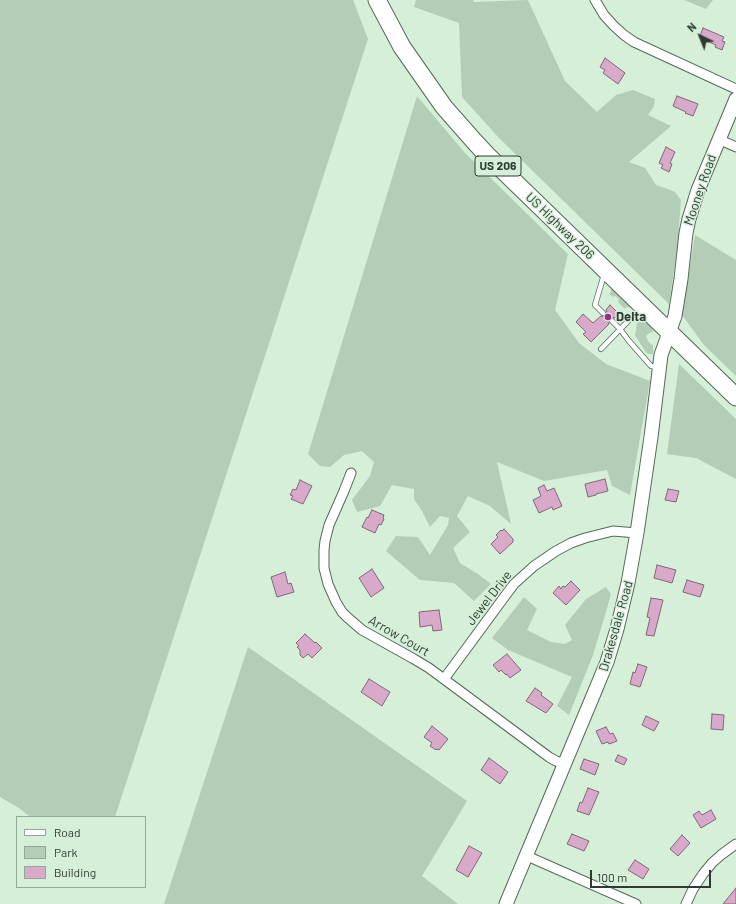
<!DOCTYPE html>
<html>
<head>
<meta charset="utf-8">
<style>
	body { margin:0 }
	#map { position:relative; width:736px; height:904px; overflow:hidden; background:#d5efd9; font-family:Barlow,sans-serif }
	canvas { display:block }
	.legend { position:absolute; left:16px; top:816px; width:130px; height:72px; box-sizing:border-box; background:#d5efd9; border:1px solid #93a796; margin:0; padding:5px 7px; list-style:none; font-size:12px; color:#303a32 }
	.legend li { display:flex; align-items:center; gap:8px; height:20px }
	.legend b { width:20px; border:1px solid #93a796 }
	.north { position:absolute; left:680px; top:16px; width:40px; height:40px; -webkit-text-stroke:3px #d5efd9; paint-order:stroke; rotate:317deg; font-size:11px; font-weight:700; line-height:16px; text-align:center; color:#303a32 }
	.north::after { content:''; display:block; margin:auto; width:14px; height:18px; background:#303a32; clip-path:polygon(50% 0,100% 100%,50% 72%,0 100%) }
	.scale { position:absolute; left:590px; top:870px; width:121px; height:18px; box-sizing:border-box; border:2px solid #303a32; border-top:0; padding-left:5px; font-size:12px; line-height:14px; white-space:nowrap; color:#303a32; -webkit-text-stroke:3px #d5efd9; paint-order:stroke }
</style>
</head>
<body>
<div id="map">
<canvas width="736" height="904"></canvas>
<ul class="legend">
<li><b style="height:5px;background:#fff"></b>Road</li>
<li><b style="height:11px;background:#b3cdb7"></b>Park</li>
<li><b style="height:11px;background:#d9a9c9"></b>Building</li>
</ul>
<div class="north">N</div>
<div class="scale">100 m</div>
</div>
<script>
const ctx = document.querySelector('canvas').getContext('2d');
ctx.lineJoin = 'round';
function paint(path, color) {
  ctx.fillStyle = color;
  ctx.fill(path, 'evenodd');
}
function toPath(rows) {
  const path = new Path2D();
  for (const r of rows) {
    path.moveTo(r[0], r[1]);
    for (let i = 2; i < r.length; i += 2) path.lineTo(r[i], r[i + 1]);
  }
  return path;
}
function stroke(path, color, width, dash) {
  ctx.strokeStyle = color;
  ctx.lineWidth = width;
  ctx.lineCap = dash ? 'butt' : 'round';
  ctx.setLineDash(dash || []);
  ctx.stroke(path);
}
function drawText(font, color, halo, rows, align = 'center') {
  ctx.font = font + ' Barlow,sans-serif';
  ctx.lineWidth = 3;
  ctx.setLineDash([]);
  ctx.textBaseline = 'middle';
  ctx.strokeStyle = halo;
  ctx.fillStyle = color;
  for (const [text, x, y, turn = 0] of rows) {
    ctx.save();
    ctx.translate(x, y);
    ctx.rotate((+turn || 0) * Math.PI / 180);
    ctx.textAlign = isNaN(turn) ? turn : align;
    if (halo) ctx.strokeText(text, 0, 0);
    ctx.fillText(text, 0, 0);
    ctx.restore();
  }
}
paint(toPath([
	[0,0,353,0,368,39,115,817,30,817,19,808,0,797],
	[416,0,473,0,474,2,528,0,565,81,597,112,616,95,633,90,655,99,654,106,648,115,671,126,629,162,645,168,656,185,665,188,675,192,681,200,677,250,669,304,499,138,462,97,459,23,414,7],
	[684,0,713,0,706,9],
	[417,96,465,153,568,254,555,310,579,343,606,364,650,381,630,495,612,486,607,470,544,481,497,462,511,524,490,506,468,496,457,516,470,532,453,548,460,563,478,574,491,584,474,601,454,583,420,580,386,551,396,536,418,537,430,555,448,525,449,518,440,516,430,527,422,511,414,499,414,489,392,485,380,506,357,512,352,500,370,476,374,462,362,451,344,455,330,467,320,466,308,454],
	[695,235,736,260,736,376,704,345,682,315],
	[611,286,633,308,627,307,625,309,618,302,619,300,618,298,615,296,613,297,609,294,611,292],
	[643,320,646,321,652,328,653,332,649,333,646,336,648,341,651,344,653,345,653,354,648,354,645,351,635,335,637,323,640,321],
	[679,364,736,419,736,479,696,458,667,454],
	[606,587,611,594,606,612,593,655,569,715,557,706,572,677,508,650,492,638,524,597,537,609,527,630,551,642,565,644,572,640,565,625,586,599],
	[248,647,467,801,422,876,458,904,164,904]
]), '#b3cdb7');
const building = toPath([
	[703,28,724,37,722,41,725,42,722,50,715,47,716,45,704,40,705,38,700,36,703,28],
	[605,58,625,73,618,84,603,73,605,70,600,67,605,58],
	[677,96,698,104,693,116,685,113,686,112,673,106,677,96],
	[666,147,675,152,670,163,672,164,669,172,661,168,663,165,659,163,666,147],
	[610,305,619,314,615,318,611,317,609,319,608,322,609,324,591,342,583,334,586,332,576,322,583,314,593,323,601,316,604,317,606,315,607,312,606,310,610,305],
	[605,479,608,491,596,494,596,495,588,497,585,484,605,479],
	[300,480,312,486,303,504,291,499,293,496,290,495,293,489,296,490,300,480],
	[544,485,547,491,554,488,562,506,553,510,552,507,539,513,533,500,541,496,538,488,544,485],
	[668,489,679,491,676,502,665,500,668,489],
	[372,510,384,515,383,518,384,519,381,525,379,524,375,533,362,527,367,517,368,518,372,510],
	[504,529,513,539,513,542,500,554,491,544,498,537,496,535,501,530,502,531,504,529],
	[657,565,676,570,672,583,654,578,657,565],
	[372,569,384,588,371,597,359,578,372,569],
	[285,572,288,584,291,583,294,592,277,597,271,577,285,572],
	[687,580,704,585,700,597,683,592,687,580],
	[571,581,580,590,566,605,553,593,559,586,561,589,563,586,565,587,571,581],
	[651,598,663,600,654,636,646,635,650,618,647,617,651,598],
	[439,610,442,630,433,631,432,625,420,627,419,612,439,610],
	[305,634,315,643,316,642,322,648,312,658,308,654,303,658,300,655,300,650,297,647,299,646,296,643,305,634],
	[507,654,521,670,510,678,507,674,506,675,501,670,499,672,493,665,507,654],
	[638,664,647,667,640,687,630,684,633,672,635,673,638,664],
	[369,679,390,692,382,706,361,692,369,679],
	[535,688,542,693,541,695,553,704,546,713,526,701,535,688],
	[712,714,724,715,723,730,711,729,712,714],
	[646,716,659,722,654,731,642,725,646,716],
	[432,726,448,739,439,750,437,749,436,750,430,746,432,743,424,737,432,726],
	[606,727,610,734,613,733,617,741,609,744,608,742,602,744,596,731,606,727],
	[618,755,627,759,624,765,615,761,618,755],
	[489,758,508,772,500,784,481,770,489,758],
	[584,759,599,764,595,775,580,769,584,759],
	[588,788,599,792,589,815,577,811,580,802,582,803,588,788],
	[711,810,716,819,701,828,693,815,699,811,702,815,711,810],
	[572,834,589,841,584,851,567,844,572,834],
	[682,835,690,843,678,856,670,849,682,835],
	[469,846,482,853,468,877,456,870,469,846],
	[635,860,649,869,643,879,628,870,635,860],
	[736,888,736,904,723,904,736,888]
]);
paint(building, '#d9a9c9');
stroke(building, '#816778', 1);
const lane = toPath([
	[603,313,595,305,603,278,605,276],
	[612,321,620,329,629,341,651,366,657,367],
	[601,349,632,317,640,315,644,311]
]);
const street = toPath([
	[595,0,604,15,614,26,624,35,634,42,736,89],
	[718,139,736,147],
	[351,473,344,491,329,525,325,541,324,550,324,568,328,584,336,602,342,612,347,617,362,630,414,659,429,668,549,757,556,761,565,764],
	[444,679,505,596,514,584,534,566,556,551,571,543,585,538,613,531,637,533],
	[527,856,636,904],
	[686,904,693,889,703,874,712,863,721,855,736,844]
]);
const secondary = toPath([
	[506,904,595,691,607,662,617,629,628,583,637,533,651,437,661,355,675,316,681,279,686,233,689,219,698,190,736,99]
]);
const highway = toPath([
	[377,0,402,47,444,107,474,141,486,154,736,397]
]);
stroke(lane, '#536a57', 6);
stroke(street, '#536a57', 11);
stroke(secondary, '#536a57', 15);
stroke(highway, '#536a57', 19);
stroke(lane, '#fff', 4.5);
stroke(street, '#fff', 9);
stroke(secondary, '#fff', 13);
stroke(highway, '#fff', 17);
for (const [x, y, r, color] of [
	[608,317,4,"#a12b84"]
]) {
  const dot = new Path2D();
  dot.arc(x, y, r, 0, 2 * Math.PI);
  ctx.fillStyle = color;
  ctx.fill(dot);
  stroke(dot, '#d5efd9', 1.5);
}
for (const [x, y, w] of [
	[498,166,46]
]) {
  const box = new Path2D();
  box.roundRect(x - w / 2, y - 10, w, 20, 3);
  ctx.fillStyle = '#d5efd9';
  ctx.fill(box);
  stroke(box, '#303a32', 1);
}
drawText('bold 12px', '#303a32', null, [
	["US 206",498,166]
]);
drawText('13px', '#303a32', '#d5efd9', [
	["Mooney Road",700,190,-71],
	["US Highway 206",560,226,44],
	["Jewel Drive",489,598,-52],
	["Drakesdale Road",616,626,-74],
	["Arrow Court",399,636,30]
]);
drawText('bold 13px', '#303a32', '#d5efd9', [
	["Delta",616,317]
], 'left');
</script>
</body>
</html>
